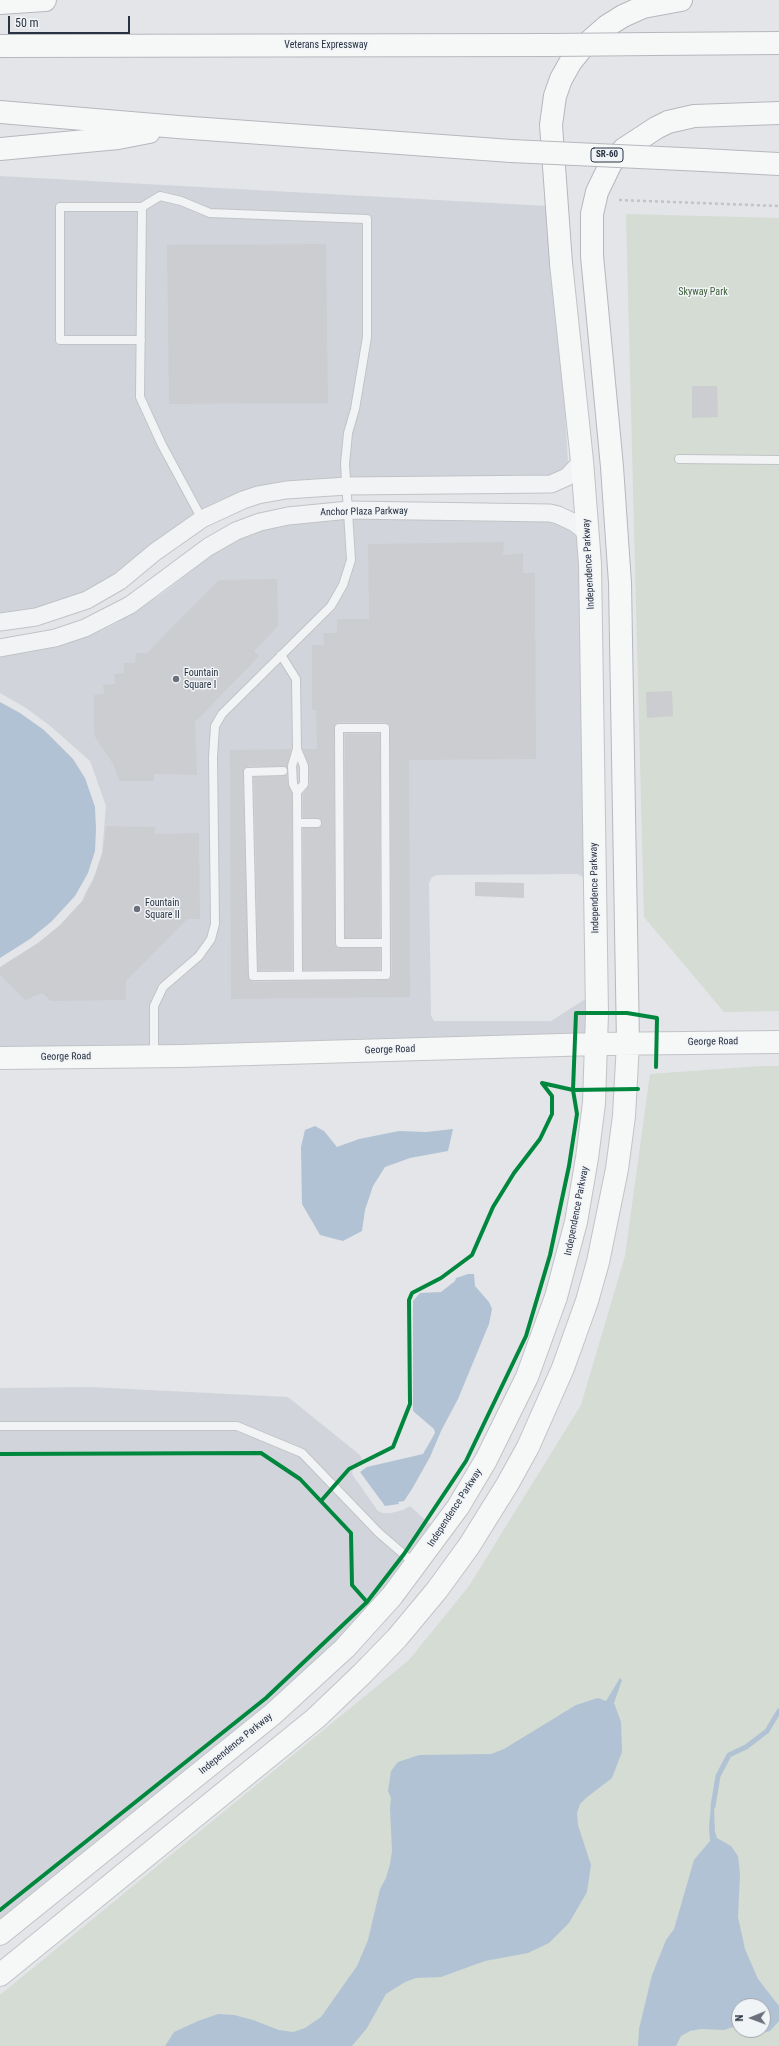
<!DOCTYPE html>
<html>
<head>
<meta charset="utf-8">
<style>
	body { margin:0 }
	#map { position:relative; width:779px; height:2046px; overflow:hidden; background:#e3e5e8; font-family:"Roboto Condensed",sans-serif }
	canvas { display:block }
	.north { position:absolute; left:731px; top:1998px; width:40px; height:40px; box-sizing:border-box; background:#f1f4f7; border:1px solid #a1a6af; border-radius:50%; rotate:269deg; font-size:11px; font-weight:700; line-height:16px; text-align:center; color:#293242 }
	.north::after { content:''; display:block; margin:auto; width:14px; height:18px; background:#6a717c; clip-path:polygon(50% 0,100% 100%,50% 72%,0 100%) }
	.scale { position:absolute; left:8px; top:16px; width:122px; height:18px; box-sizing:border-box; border:2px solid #293242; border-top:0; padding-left:5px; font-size:12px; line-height:14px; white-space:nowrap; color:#293242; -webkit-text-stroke:3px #f1f4f7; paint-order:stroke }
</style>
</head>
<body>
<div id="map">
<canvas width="779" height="2046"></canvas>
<div class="north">N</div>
<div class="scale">50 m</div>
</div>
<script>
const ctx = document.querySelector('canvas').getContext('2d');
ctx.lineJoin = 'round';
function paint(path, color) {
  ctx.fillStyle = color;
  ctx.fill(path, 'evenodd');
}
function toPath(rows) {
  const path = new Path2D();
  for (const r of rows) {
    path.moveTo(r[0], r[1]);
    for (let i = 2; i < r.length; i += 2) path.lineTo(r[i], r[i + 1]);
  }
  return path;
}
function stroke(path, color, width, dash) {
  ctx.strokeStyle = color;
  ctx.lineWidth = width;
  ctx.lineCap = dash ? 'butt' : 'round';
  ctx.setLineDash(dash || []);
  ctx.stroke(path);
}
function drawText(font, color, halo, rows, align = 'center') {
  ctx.font = font + ' "Roboto Condensed",sans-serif';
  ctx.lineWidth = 3;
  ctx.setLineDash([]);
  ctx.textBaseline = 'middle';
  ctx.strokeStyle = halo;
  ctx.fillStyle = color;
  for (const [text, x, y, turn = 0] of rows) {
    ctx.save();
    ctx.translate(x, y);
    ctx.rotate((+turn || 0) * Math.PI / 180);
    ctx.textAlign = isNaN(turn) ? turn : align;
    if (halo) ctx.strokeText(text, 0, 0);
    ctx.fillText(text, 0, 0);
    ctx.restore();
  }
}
paint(toPath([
	[0,176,547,206,563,377,568,463,561,470,549,476,337,478,285,481,256,487,197,513,149,546,115,574,83,592,33,609,0,613],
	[349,519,549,522,561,525,579,538,586,879,578,874,437,875,432,877,429,883,431,1015,434,1021,551,1021,587,998,587,1036,0,1050,0,968,75,919,85,894,95,875,102,853,106,806,90,761,49,725,26,708,0,693,0,656,59,646,90,636,115,624,162,594,213,554,240,538,263,530,289,524],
	[91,1387,288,1397,360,1455,363,1461,353,1468,352,1474,378,1511,383,1513,391,1513,403,1510,410,1506,433,1527,385,1592,300,1679,0,1922,0,1388]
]), '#d1d5db');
paint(toPath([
	[626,214,779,218,779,1011,724,1012,644,917],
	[761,1066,779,1066,779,2046,0,2046,0,1995,409,1660,469,1586,581,1405,625,1256,650,1074],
	[739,2006,763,2006,763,2030,739,2030]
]), '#d4dcd3');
paint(toPath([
	[0,702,20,713,44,730,73,759,85,778,95,807,96,829,95,851,88,873,75,896,51,922,30,939,0,958],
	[315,1126,324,1131,337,1147,359,1139,399,1131,426,1132,453,1129,448,1151,410,1158,385,1167,373,1186,365,1210,362,1231,343,1241,320,1235,302,1204,301,1147,305,1130],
	[468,1274,474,1274,475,1286,489,1302,492,1309,489,1324,458,1399,441,1431,430,1457,412,1489,404,1501,398,1502,399,1504,385,1506,360,1472,367,1467,423,1454,435,1433,434,1429,413,1411,413,1301,420,1293,441,1292,455,1281,456,1278],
	[620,1678,622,1680,614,1703,621,1722,622,1752,612,1778,586,1798,580,1804,577,1813,578,1825,591,1865,587,1892,569,1923,549,1943,528,1953,485,1961,441,1977,416,1978,405,1982,386,1994,367,2028,352,2046,165,2046,174,2032,198,2021,218,2014,234,2015,253,2020,279,2030,293,2032,305,2028,321,2017,357,1966,368,1940,380,1889,386,1878,390,1864,392,1851,390,1808,391,1798,388,1791,391,1771,398,1762,419,1755,491,1754,504,1749,576,1705,598,1698,606,1701],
	[711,1805,714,1806,715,1832,717,1838,731,1846,738,1856,740,1874,738,1917,745,1949,758,1979,779,2006,779,2021,770,2031,759,2034,750,2030,763,2030,763,2006,739,2006,739,2025,724,2030,701,2029,690,2031,681,2036,676,2046,638,2046,639,2029,652,1975,666,1940,674,1929,694,1860,710,1841,709,1827]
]), '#b1c2d4');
stroke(toPath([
	[713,1806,718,1776,729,1755,746,1747,767,1731,779,1711]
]), '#b1c2d4', 5);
paint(toPath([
	[326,244,328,403,169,404,167,245],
	[692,386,717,386,718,417,692,418],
	[504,542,503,555,523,553,523,573,535,573,536,759,409,760,410,997,231,999,230,750,291,749,287,767,248,766,243,772,249,979,253,982,389,980,392,975,390,728,390,725,385,722,339,722,336,723,334,728,335,943,340,948,380,948,380,970,303,970,303,828,317,828,322,823,319,818,303,818,303,794,310,784,309,766,303,749,317,749,316,710,312,710,312,645,324,645,323,633,337,633,337,619,369,619,368,544],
	[277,579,278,626,254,651,259,656,195,722,197,775,154,774,154,781,120,781,113,764,94,735,94,695,104,694,103,685,115,684,114,674,124,673,124,663,135,663,136,653,147,653,219,580],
	[672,691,673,716,647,718,646,692],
	[345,734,380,734,380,938,345,938],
	[287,775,288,785,292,793,292,970,258,970,254,777,283,776],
	[106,826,155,827,155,834,199,833,200,919,187,919,126,981,126,1000,51,1001,42,993,25,1000,0,975,0,967,38,943,60,925,83,900,93,881,103,851],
	[475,882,524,883,524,898,475,896]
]), '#cbcdd0');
const lane = toPath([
	[142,207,140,397,162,445,202,519],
	[141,340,60,340,60,207,142,207,160,196,181,201,210,213,367,219,367,337,355,409,348,433,345,464,351,560,343,585,331,606,222,714,215,726,213,757,215,924,211,939,199,956,163,987,154,1006,154,1055],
	[679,459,779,460],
	[281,655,296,679,297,749,292,766,293,784,297,792,298,975],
	[297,749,304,766,304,784,297,792],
	[283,771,248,772,253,976,386,975,385,728,339,728,340,943,386,943],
	[297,823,317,823],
	[0,1426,237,1426,302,1453,379,1533,415,1564]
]);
const street = toPath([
	[0,622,36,617,87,600,120,581,155,552,202,519,243,500,258,495,286,490,347,486,551,484,567,477,582,461],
	[0,648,55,638,85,628,130,605,208,547,236,531,260,522,288,516,349,510,550,513,558,515,575,523,588,534]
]);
const secondary = toPath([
	[0,1058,182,1056,596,1044,779,1042],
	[0,1934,273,1714,345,1648,392,1596,458,1507,486,1460,527,1377,556,1297,576,1222,587,1158,594,1103,597,1013,590,564,582,461,561,263],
	[0,1975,316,1718,362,1674,397,1638,437,1590,469,1546,507,1485,528,1447,563,1368,587,1301,598,1262,617,1169,624,1116,628,1043]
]);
const highway = toPath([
	[0,3,45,0],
	[652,44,779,43],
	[0,46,551,45],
	[0,112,178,127,511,151],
	[0,149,118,138,149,132],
	[703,160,779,164],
	[561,263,551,125,555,96,561,79,570,63,582,48,607,26,623,16,643,7,681,0],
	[628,1043,620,583,612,467,592,256,592,214,597,192,611,163,624,149,656,128,668,122,694,116,779,113]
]);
stroke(lane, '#c1c3c6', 10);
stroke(street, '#c1c3c6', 19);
stroke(secondary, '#c1c3c6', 24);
stroke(highway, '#b5b8bd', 24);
stroke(toPath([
	[619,200,779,206]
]), '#c2c3c8', 2.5, [3, 3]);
stroke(lane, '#f2f3f5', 8);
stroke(street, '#f2f3f5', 17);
stroke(secondary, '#f6f7f7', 22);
stroke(highway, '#f6f7f7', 22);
const highwayBridge = toPath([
	[551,45,652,44],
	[511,151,703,160]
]);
stroke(highwayBridge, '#b5b8bd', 24, []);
stroke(highwayBridge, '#f6f7f7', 22);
stroke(toPath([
	[638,1089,573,1090,576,1013,627,1013,657,1018,656,1067],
	[0,1454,261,1453,300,1479,351,1533,352,1585,367,1602,404,1554,466,1461,526,1336,550,1255,569,1166,577,1114,573,1090,542,1083,552,1096,552,1114,540,1139,514,1173,493,1207,472,1255,441,1278,412,1293,409,1300,410,1404,393,1447,349,1469,321,1501],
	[0,1910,266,1698,367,1602]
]), '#00873e', 4);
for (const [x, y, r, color] of [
	[176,679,4,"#6a717c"],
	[137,909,4,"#6a717c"]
]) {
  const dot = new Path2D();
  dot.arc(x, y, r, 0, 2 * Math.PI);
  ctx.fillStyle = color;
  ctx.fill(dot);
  stroke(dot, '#f1f4f7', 1.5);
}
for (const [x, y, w] of [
	[607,155,32]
]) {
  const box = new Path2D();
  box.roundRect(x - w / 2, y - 7, w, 14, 3);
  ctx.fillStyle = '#f1f4f7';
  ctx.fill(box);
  stroke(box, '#293242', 1);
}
drawText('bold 9px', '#293242', null, [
	["SR-60",607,155]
]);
drawText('10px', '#293242', '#f1f4f7', [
	["Veterans Expressway",326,45],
	["Anchor Plaza Parkway",364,512,-1],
	["Independence Parkway",589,564,-93],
	["Independence Parkway",595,888,-91],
	["George Road",713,1042,-1],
	["George Road",390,1050,-2],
	["George Road",66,1057,-1],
	["Independence Parkway",577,1211,-79],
	["Independence Parkway",455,1508,-57],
	["Independence Parkway",236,1744,-39]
]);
drawText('10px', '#3e5e36', '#f1f4f7', [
	["Skyway Park",703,292]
]);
drawText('10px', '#293242', '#f1f4f7', [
	["Fountain",184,673],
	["Square I",184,685],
	["Fountain",145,903],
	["Square II",145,915]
], 'left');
</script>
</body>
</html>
